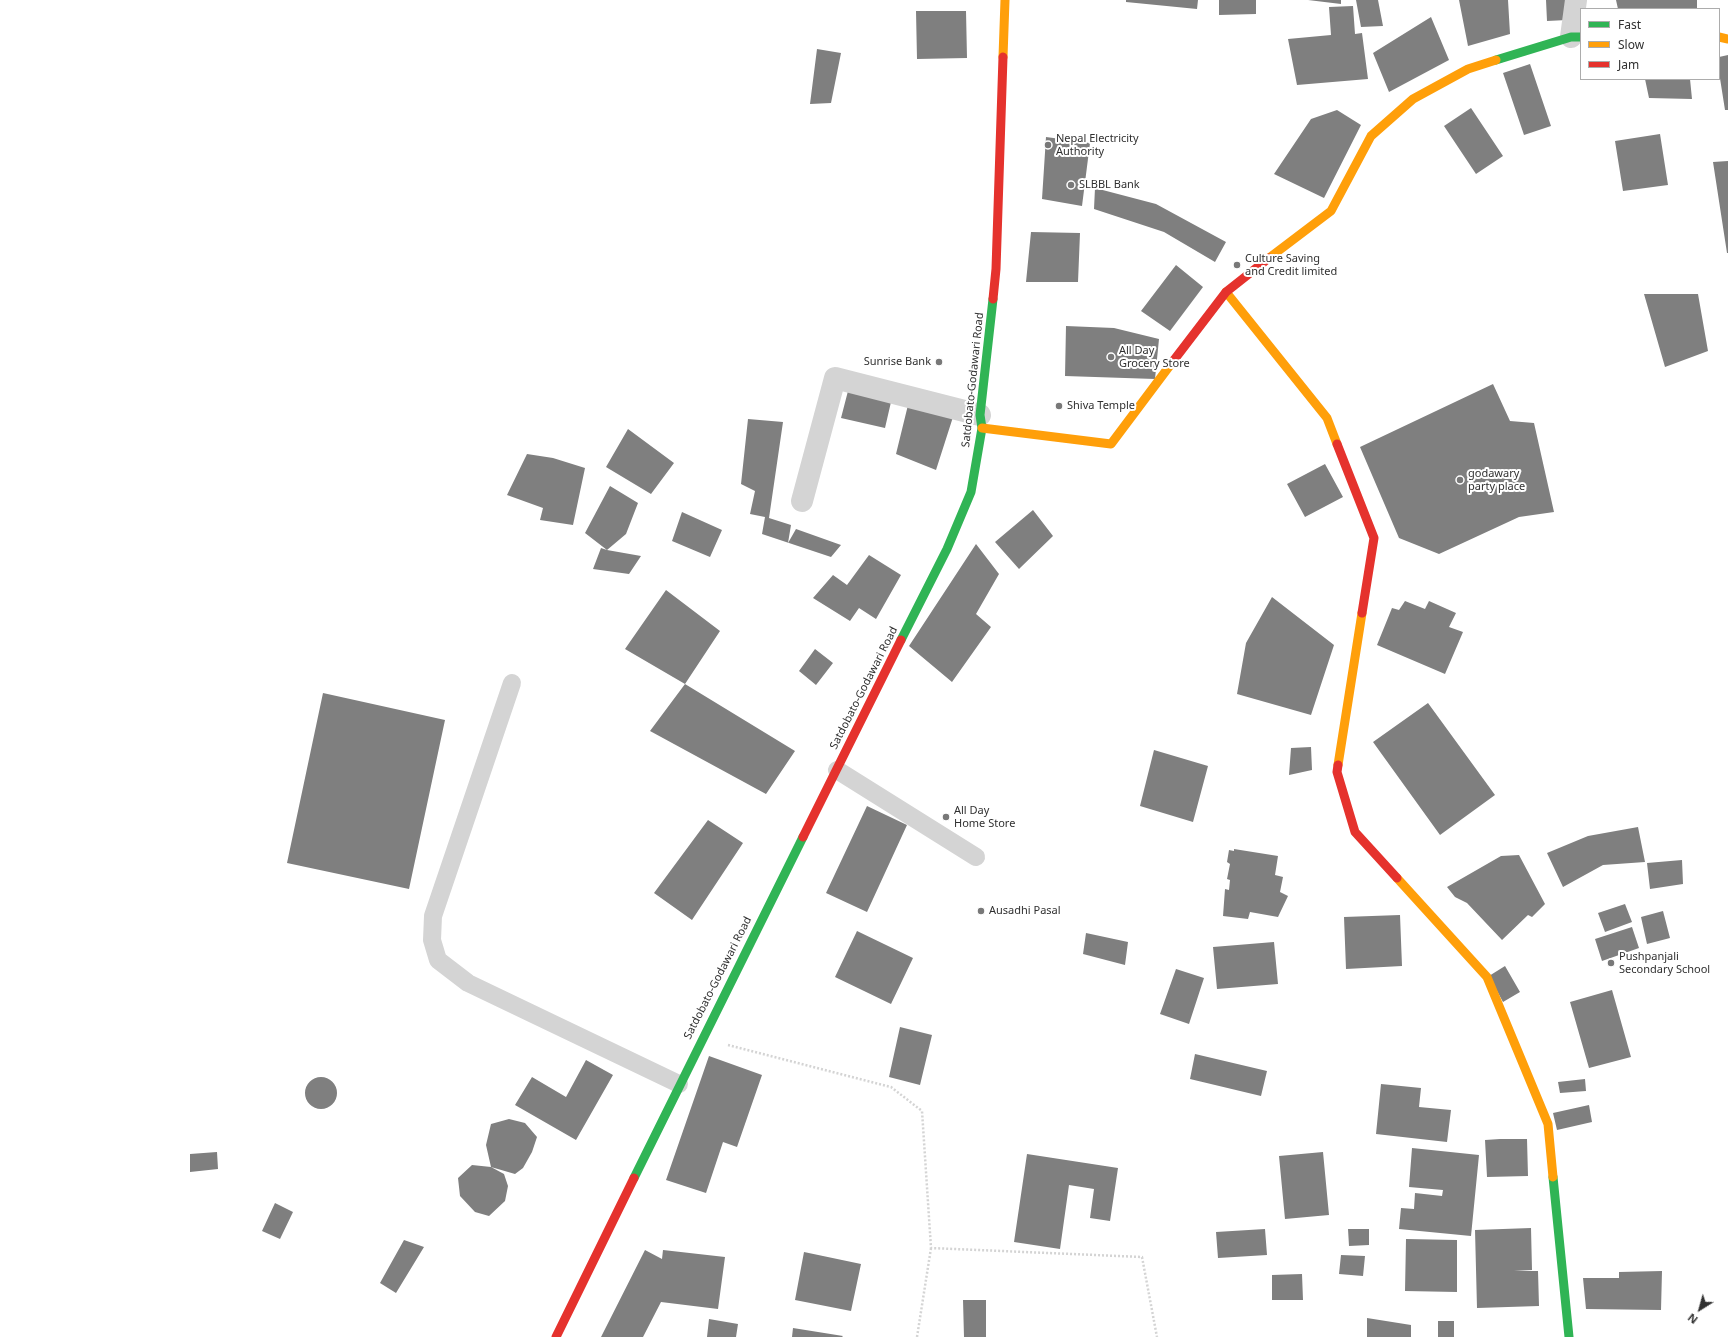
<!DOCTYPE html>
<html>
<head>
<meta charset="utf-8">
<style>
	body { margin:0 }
	#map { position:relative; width:1728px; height:1337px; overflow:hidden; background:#fff; font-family:"Noto Sans",sans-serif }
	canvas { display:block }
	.legend { position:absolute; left:1580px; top:8px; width:140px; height:72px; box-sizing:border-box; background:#fff; border:1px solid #acacac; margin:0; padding:5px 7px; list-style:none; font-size:12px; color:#303030 }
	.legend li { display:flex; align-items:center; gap:8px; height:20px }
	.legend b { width:20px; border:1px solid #acacac }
	.north { position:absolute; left:1680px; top:1289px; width:40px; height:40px; -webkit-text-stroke:3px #fff; paint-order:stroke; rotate:217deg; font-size:11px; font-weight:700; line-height:16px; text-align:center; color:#303030 }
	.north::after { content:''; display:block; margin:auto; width:14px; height:18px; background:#303030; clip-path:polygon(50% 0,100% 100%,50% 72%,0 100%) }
</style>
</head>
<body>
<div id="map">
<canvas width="1728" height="1337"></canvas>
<ul class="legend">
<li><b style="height:5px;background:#30b455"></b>Fast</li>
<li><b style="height:5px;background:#ff9f0a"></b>Slow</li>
<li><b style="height:5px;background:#e5322d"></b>Jam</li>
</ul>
<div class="north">N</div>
</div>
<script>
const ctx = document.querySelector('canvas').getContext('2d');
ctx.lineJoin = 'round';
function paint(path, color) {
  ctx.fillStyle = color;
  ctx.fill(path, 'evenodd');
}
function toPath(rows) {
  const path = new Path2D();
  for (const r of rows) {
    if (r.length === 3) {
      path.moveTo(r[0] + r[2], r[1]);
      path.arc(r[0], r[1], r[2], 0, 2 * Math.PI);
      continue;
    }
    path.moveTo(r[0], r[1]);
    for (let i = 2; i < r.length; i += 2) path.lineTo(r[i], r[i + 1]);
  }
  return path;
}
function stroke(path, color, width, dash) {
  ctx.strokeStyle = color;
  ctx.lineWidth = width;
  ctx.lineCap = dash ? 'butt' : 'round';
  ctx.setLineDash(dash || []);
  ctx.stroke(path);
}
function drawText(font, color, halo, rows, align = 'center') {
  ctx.font = font + ' "Noto Sans",sans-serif';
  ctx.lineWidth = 4;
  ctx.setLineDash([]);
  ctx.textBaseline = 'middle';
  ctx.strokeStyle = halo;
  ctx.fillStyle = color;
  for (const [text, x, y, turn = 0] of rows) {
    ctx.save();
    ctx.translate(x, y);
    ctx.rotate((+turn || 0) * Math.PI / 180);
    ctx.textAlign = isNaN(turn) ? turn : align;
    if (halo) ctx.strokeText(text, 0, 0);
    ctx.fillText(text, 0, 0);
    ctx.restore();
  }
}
paint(toPath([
	[1126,0,1198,0,1197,9,1126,2],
	[1219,0,1256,0,1256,14,1219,15],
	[1308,0,1341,0,1341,4],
	[1356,0,1378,0,1383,26,1361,27],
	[1459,0,1508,0,1510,34,1468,46],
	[1546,0,1568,0,1567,20,1547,21],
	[1616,0,1697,0,1697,8,1618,9],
	[1353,6,1355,34,1362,33,1368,79,1297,85,1288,39,1331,35,1329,7],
	[916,11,966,11,967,58,917,59],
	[1431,17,1449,60,1389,92,1373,53],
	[817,49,841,53,831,103,810,104],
	[1728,55,1728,110,1725,110,1719,72,1719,57],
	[1530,64,1551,126,1524,135,1503,73],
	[1645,79,1690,79,1692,99,1649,98],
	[1471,108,1503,156,1476,174,1444,126],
	[1337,110,1361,125,1324,198,1274,174,1311,119],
	[1660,134,1668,185,1623,191,1615,141],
	[1046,137,1090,143,1082,206,1042,199],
	[1728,161,1728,253,1727,253,1713,162],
	[1095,188,1156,204,1226,242,1215,262,1164,232,1094,209],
	[1031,232,1080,233,1078,282,1026,282],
	[1176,265,1203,287,1170,331,1141,311],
	[1644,294,1698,294,1708,351,1665,367],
	[1066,326,1114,328,1159,339,1155,379,1065,376],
	[1493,384,1510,421,1534,423,1554,512,1519,517,1439,554,1399,538,1360,447],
	[848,391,891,402,885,428,841,418],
	[908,405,953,417,936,470,896,454],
	[748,419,783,422,769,518,791,525,788,543,796,529,841,545,831,557,762,534,765,517,750,514,755,491,741,484],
	[628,429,674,463,651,494,606,467],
	[527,454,553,458,585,468,573,525,540,520,543,508,507,495],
	[1325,464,1343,497,1305,517,1287,484],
	[610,486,638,503,626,534,607,550,641,556,629,574,593,569,601,548,607,550,585,533],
	[1033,510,1053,536,1019,569,995,542],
	[682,512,722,530,710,557,672,541],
	[976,544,999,574,976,614,991,627,952,682,909,646],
	[869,555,901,575,876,619,859,608,850,621,813,598,833,575,847,585],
	[666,590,720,631,685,684,795,751,766,794,650,731,685,684,625,649],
	[1272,597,1334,645,1311,715,1237,694,1246,643],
	[1405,601,1425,609,1429,601,1456,613,1449,627,1463,632,1445,674,1377,645,1392,608,1399,610],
	[815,649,833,663,816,685,799,671],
	[323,693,445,720,409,889,287,863],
	[1428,703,1495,795,1440,835,1373,742],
	[1311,747,1312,770,1289,775,1291,748],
	[1154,750,1208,766,1193,822,1140,806],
	[867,806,907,825,867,912,826,893],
	[708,820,743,843,692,920,654,893],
	[1638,827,1645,862,1603,865,1563,887,1547,853,1588,836],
	[1234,849,1278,856,1275,875,1283,877,1280,892,1288,896,1278,917,1250,912,1248,919,1223,916,1225,889,1229,890,1230,880,1227,879,1230,864,1227,862,1229,850,1234,851],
	[1519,855,1545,904,1532,917,1528,915,1502,940,1467,903,1455,897,1447,887,1501,856],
	[1682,860,1683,884,1650,889,1647,863],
	[1625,904,1632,922,1605,932,1598,913],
	[1663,911,1670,938,1647,944,1641,917],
	[1400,915,1402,966,1346,969,1344,917],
	[1632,927,1639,948,1602,961,1595,939],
	[857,931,913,958,891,1004,835,977],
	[1086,933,1128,942,1125,965,1083,954],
	[1274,942,1278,984,1217,989,1213,947],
	[1505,966,1520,992,1503,1002,1489,976],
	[1176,969,1204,978,1189,1024,1160,1014],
	[1612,990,1631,1057,1589,1068,1570,1002],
	[900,1027,932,1035,920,1085,889,1077],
	[1195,1054,1267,1071,1261,1096,1190,1079],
	[709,1056,762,1075,737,1147,723,1142,706,1193,666,1180],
	[586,1060,613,1075,576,1140,515,1105,532,1077,566,1097],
	[321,1093,16],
	[1585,1079,1586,1091,1560,1093,1558,1082],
	[1381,1084,1421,1088,1419,1107,1451,1110,1447,1142,1376,1134],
	[1589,1105,1592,1122,1557,1130,1553,1113],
	[509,1119,525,1123,537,1137,532,1152,523,1168,515,1174,491,1167,486,1145,491,1124],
	[1500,1139,1527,1139,1528,1176,1487,1177,1485,1140],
	[1412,1148,1479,1155,1471,1236,1399,1229,1401,1208,1414,1209,1415,1193,1442,1196,1443,1190,1409,1187],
	[217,1152,218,1169,190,1172,190,1154],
	[1323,1152,1329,1215,1285,1219,1279,1156],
	[1027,1154,1118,1168,1110,1221,1090,1218,1094,1189,1069,1185,1060,1249,1014,1242],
	[472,1165,491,1167,504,1174,508,1186,505,1201,489,1216,475,1212,460,1196,458,1178],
	[275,1203,293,1212,280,1239,262,1231],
	[1531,1228,1532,1270,1514,1271,1538,1271,1539,1306,1477,1308,1475,1230],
	[1265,1229,1267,1255,1218,1258,1216,1232],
	[1348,1229,1369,1229,1369,1245,1349,1246],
	[1406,1239,1457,1240,1457,1292,1405,1291],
	[404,1240,424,1247,396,1293,380,1283],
	[645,1250,662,1259,663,1250,725,1257,718,1309,661,1302,643,1337,601,1337],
	[804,1252,861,1264,851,1311,795,1300],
	[1341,1255,1365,1256,1363,1276,1339,1274],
	[1662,1271,1661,1310,1586,1309,1583,1278,1619,1278,1619,1272],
	[1302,1274,1303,1300,1272,1300,1272,1275],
	[963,1300,986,1300,986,1337,964,1337],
	[1367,1318,1411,1325,1411,1337,1367,1337],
	[709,1319,738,1324,736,1337,707,1337],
	[1438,1321,1454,1321,1454,1337,1438,1337],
	[793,1328,843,1336,842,1337,792,1337]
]), '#7f7f7f');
stroke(toPath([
	[728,1045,891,1087,922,1111,931,1248,1142,1257,1157,1337],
	[917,1337,931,1248]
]), '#d4d4d4', 2.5, [2, 2]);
stroke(toPath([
	[512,683,433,916,432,940,438,960,468,983,679,1084],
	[837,770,976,857]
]), '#d4d4d4', 18);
stroke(toPath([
	[1571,37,1576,0],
	[802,501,835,378,980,415]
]), '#d4d4d4', 22);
stroke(toPath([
	[1496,60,1571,37,1581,37],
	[901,640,947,549,971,492,982,428,980,415,993,299],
	[1553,1177,1569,1337],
	[634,1178,803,837]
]), '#30b455', 9);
stroke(toPath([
	[1719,37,1728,39],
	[1003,57,1005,0],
	[1269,258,1331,211,1371,136,1413,99,1468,69,1496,60],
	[1226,292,1327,418,1337,444],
	[982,428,1111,444,1174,360],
	[1338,765,1362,613],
	[1397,878,1487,977,1548,1124,1553,1177]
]), '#ff9f0a', 9);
stroke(toPath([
	[993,299,996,269,1003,57],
	[1174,360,1226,292,1269,258],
	[1337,444,1374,538,1362,613],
	[1338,765,1337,772,1355,832,1397,878],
	[803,837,901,640],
	[556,1337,634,1178]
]), '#e5322d', 9);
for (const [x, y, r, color] of [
	[1048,145,4,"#787878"],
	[1071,185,4,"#787878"],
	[1237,265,4,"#787878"],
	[1111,357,4,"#787878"],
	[939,362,4,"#787878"],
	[1059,406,4,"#787878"],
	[1460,480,4,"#787878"],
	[946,817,4,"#787878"],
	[981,911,4,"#787878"],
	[1611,963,4,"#787878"]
]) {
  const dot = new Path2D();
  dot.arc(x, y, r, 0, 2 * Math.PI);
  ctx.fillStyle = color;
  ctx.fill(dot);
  stroke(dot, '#fff', 1.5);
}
drawText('11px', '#303030', '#fff', [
	["Nepal Electricity",1056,139],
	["Authority",1056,152],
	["SLBBL Bank",1079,185],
	["Culture Saving",1245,259],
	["and Credit limited",1245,272],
	["All Day",1119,351],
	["Grocery Store",1119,364],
	["Sunrise Bank",931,362,"right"],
	["Shiva Temple",1067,406],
	["godawary",1468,474],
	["party place",1468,487],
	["All Day",954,811],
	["Home Store",954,824],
	["Ausadhi Pasal",989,911],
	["Pushpanjali",1619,957],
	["Secondary School",1619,970]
], 'left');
drawText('11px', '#303030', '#fff', [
	["Satdobato-Godawari Road",973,380,-84],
	["Satdobato-Godawari Road",864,688,-63],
	["Satdobato-Godawari Road",718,978,-63]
]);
</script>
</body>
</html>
